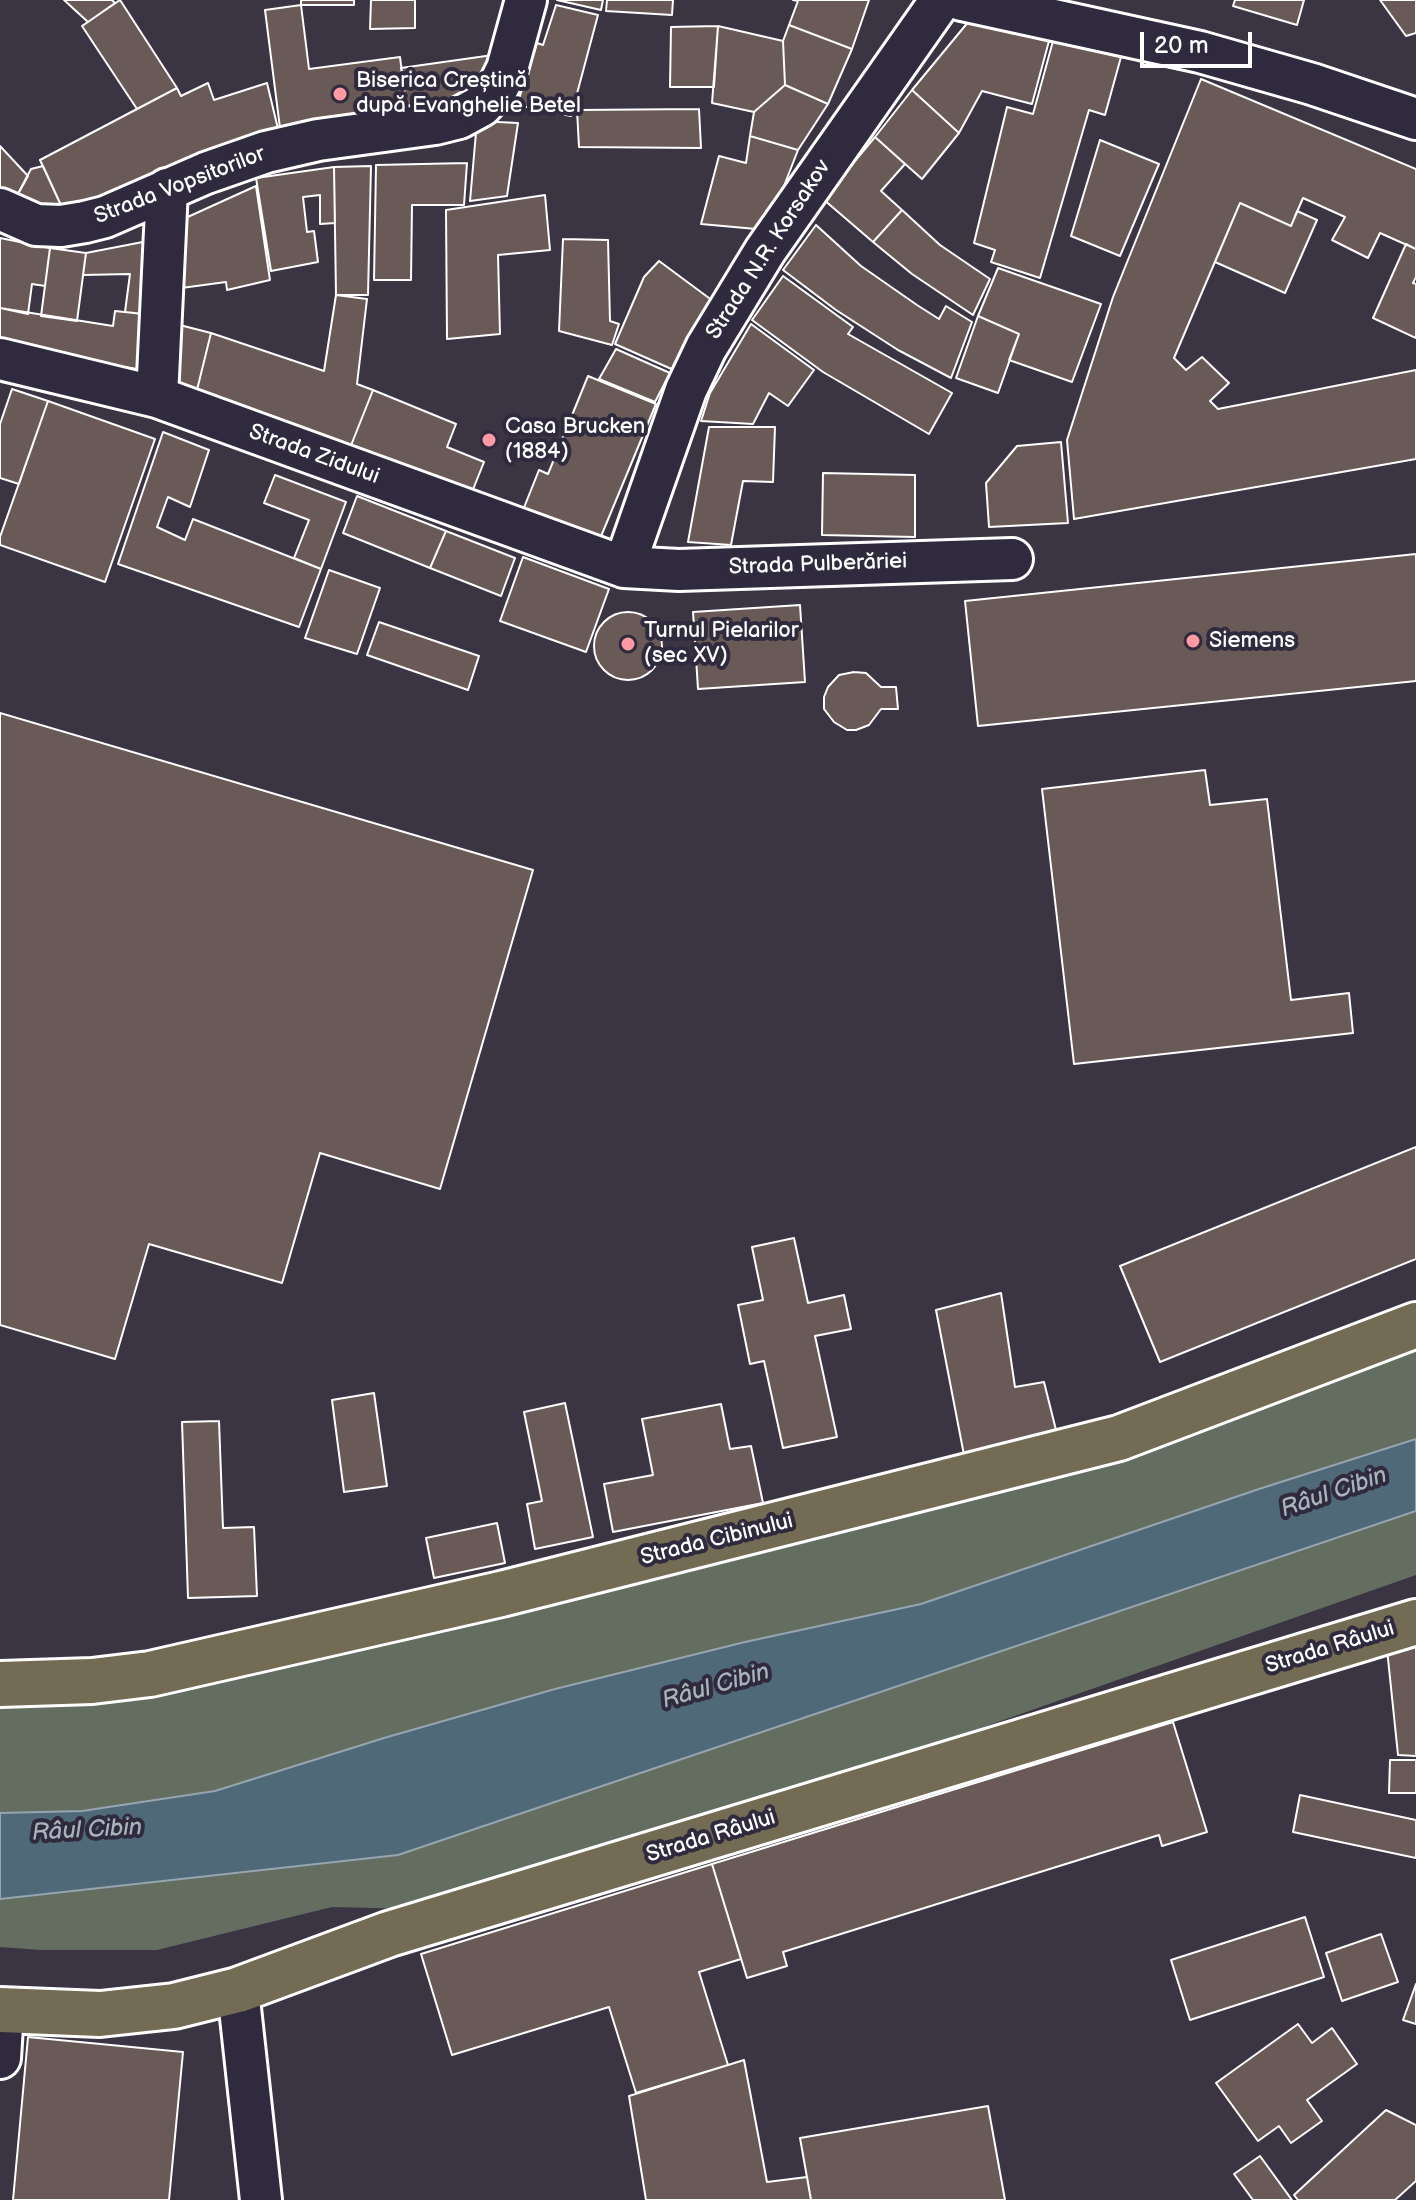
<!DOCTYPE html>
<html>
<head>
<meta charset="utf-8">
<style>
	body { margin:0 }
	#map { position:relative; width:1416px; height:2200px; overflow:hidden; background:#3b3442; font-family:"Balsamiq Sans",sans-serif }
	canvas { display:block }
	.scale { position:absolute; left:1140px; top:32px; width:112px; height:36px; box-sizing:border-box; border:4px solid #fff; border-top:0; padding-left:10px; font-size:24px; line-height:28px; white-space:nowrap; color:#fff; -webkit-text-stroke:6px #2f2a3d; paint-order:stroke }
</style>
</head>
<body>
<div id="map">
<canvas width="1416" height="2200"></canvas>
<div class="scale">20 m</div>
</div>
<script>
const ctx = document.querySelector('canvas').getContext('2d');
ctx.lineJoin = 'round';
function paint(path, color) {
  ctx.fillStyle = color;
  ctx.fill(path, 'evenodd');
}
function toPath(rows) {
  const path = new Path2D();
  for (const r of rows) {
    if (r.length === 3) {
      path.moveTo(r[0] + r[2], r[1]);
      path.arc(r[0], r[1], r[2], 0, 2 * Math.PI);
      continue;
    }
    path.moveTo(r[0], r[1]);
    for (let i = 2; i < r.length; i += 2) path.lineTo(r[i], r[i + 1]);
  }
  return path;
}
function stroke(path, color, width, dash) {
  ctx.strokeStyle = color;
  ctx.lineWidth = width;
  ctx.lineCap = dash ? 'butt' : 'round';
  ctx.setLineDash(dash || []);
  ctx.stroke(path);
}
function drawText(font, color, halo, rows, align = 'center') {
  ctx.font = font + ' "Balsamiq Sans",sans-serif';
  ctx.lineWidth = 8;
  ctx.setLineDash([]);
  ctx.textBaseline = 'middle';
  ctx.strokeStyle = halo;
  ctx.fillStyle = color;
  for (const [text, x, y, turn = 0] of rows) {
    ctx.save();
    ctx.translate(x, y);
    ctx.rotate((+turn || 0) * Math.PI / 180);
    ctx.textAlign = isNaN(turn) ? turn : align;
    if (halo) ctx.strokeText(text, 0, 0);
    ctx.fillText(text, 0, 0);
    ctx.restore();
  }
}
paint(toPath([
	[1416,1347,1416,1575,978,1729,416,1909,332,1907,157,1950,41,1950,0,1947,0,1678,92,1681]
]), '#636d60');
const water = toPath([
	[1416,1439,1416,1511,398,1855,0,1899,0,1813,82,1811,215,1791,384,1738,555,1689,745,1642,921,1604,1259,1489,1416,1439]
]);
paint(water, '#506979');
stroke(water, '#96a5af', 2);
const building = toPath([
	[64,0,112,0,115,3,88,22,64,0],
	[120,0,177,88,137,109,82,26,120,0],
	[301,0,354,0,354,5,301,5,301,0],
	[371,0,415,0,415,28,370,29,371,0],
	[557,0,603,0,601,10,557,0],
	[607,0,673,0,672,15,606,11,607,0],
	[793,0,869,0,852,49,789,25,798,1,793,0],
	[1235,0,1304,0,1297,25,1233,6,1235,0],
	[1380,0,1416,0,1416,33,1406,36,1380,0],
	[301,5,309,69,400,57,408,119,281,136,265,10,301,5],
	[556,5,598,15,571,116,517,105,537,43,543,45,556,5],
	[969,21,1049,41,1032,104,982,91,959,133,912,90,969,21],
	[789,25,852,49,828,104,785,85,783,41,789,25],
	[718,26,783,41,785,85,754,112,712,103,718,26],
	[718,26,714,87,670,87,671,27,718,26],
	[1053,41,1121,57,1105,115,1089,110,1040,278,991,262,995,250,974,243,1007,107,1033,114,1053,41],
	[493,55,476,99,408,119,401,68,493,55],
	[1201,79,1416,169,1416,249,1380,233,1368,258,1332,240,1345,217,1303,198,1291,226,1240,203,1174,358,1186,370,1202,357,1229,383,1210,401,1218,409,1416,370,1416,459,1074,519,1067,440,1113,297,1201,79],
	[208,83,214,100,267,83,280,137,65,214,40,160,177,88,181,96,208,83],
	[785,85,828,104,798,150,750,136,754,112,785,85],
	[912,90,959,133,922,179,875,137,912,90],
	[699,109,701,148,579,147,577,110,699,109],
	[477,121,518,123,507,196,470,201,477,121],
	[750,136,798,150,767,230,701,224,719,156,746,163,750,136],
	[875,137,905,164,881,191,902,210,873,242,823,199,875,137],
	[1100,140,1159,164,1120,256,1071,236,1100,140],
	[0,146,28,176,12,205,0,193,0,146],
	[467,163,464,205,412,205,411,280,374,280,376,165,467,163],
	[43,166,65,214,12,205,31,169,43,166],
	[371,166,368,295,336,295,334,167,371,166],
	[334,167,335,223,320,224,320,195,303,197,307,232,314,231,318,262,271,271,256,178,334,167],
	[256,186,270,280,227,290,226,282,174,289,170,225,256,186],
	[545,195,550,250,498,255,500,334,447,339,446,210,545,195],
	[1240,203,1291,226,1297,211,1317,220,1285,293,1215,262,1240,203],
	[902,210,940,245,990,279,973,315,912,274,873,242,902,210],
	[816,225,861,266,917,305,939,319,946,306,972,322,951,378,898,350,836,310,783,270,816,225],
	[0,238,50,248,45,286,32,284,28,314,0,308,0,238],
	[563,239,608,240,610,321,619,324,612,345,559,331,563,239],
	[153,240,153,315,125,312,130,274,83,275,86,253,153,240],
	[1406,244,1416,249,1416,277,1413,283,1416,284,1416,338,1373,318,1406,244],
	[50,248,86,253,77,321,41,316,50,248],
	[659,261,713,301,703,313,676,371,615,344,644,277,659,261],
	[998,268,1101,304,1072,382,1009,360,1019,334,978,316,998,268],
	[783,276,853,327,848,334,952,393,929,434,823,372,752,320,783,276],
	[336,295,367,299,357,384,373,390,348,453,195,398,211,333,324,371,336,295],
	[0,308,113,326,115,311,153,315,151,371,28,353,0,345,0,308],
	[978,316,1019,334,998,393,956,378,978,316],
	[164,321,211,333,195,398,161,387,164,321],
	[751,324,814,370,788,406,769,393,753,424,701,421,710,393,751,324],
	[616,349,670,373,655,402,599,379,616,349],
	[588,376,656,404,597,546,521,515,539,470,548,474,588,376],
	[12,389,48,401,19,484,0,478,0,424,12,389],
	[373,390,456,424,447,447,484,462,468,502,348,453,373,390],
	[48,401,155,439,105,582,0,545,0,537,48,401],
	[709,427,775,427,773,482,743,481,731,545,688,542,709,427],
	[163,432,209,450,190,507,168,497,157,527,185,540,193,519,321,569,299,627,118,564,163,432],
	[1061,442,1068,523,989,527,986,483,1017,446,1061,442],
	[823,473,915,475,915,537,822,535,823,473],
	[275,475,346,502,321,569,294,558,309,520,264,503,275,475],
	[357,496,446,531,430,568,343,533,357,496],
	[446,531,515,558,501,596,430,568,446,531],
	[1416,554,1416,681,978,726,965,601,1416,554],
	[523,557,609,589,586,652,500,621,523,557],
	[329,570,380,588,357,654,305,638,329,570],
	[800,605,805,682,698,689,693,612,800,605],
	[628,646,34],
	[379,622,479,656,468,690,367,655,379,622],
	[854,672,866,673,881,687,896,687,898,709,881,709,869,725,856,730,847,730,834,722,824,709,824,697,828,687,839,675,854,672],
	[0,713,533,870,440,1189,320,1153,282,1283,149,1244,115,1359,0,1325,0,713],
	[1205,770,1210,805,1267,799,1291,1000,1349,993,1353,1033,1074,1064,1042,789,1205,770],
	[1416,1147,1416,1259,1160,1362,1120,1266,1416,1147],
	[794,1238,808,1303,844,1295,851,1329,815,1336,837,1437,783,1448,764,1361,750,1364,738,1305,763,1300,752,1247,794,1238],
	[1001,1293,1015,1387,1044,1382,1057,1434,964,1455,936,1310,1001,1293],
	[374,1393,387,1486,344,1492,332,1400,374,1393],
	[565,1403,593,1537,535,1549,527,1504,542,1501,524,1412,565,1403],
	[721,1404,730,1449,751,1446,763,1503,613,1532,604,1484,653,1475,642,1419,721,1404],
	[219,1421,223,1528,254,1527,257,1596,188,1598,182,1422,219,1421],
	[497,1523,505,1563,434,1578,426,1538,497,1523],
	[1416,1641,1416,1756,1398,1755,1387,1649,1416,1641],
	[1173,1722,1207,1832,1162,1846,1159,1835,783,1952,787,1966,747,1978,712,1864,1173,1722],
	[1390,1760,1416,1760,1416,1793,1389,1793,1390,1760],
	[1300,1795,1416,1820,1416,1858,1293,1832,1300,1795],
	[712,1864,741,1959,699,1972,728,2065,636,2093,609,2007,452,2055,421,1954,712,1864],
	[1305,1917,1324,1977,1190,2020,1171,1960,1305,1917],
	[1381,1934,1398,1982,1342,2001,1326,1953,1381,1934],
	[1416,1984,1416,2024,1403,2020,1416,1984],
	[1298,2024,1312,2043,1332,2028,1357,2064,1307,2100,1322,2121,1291,2143,1279,2126,1258,2141,1216,2083,1298,2024],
	[28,2037,183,2052,169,2200,13,2200,28,2037],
	[744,2060,767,2182,807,2177,811,2200,646,2200,629,2096,744,2060],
	[988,2106,1005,2200,811,2200,800,2138,988,2106],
	[1386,2110,1416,2125,1416,2181,1395,2200,1298,2200,1294,2195,1386,2110],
	[1260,2156,1292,2200,1253,2200,1234,2174,1260,2156]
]);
paint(building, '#695a57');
stroke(building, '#fff', 2);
const minor = toPath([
	[962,0,1200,52,1312,84,1416,119],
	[0,209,36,225,61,226,85,222,105,217,206,173,266,152,318,140,435,124,459,118,481,106,497,89,507,69,526,0],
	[0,359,157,397,624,567,679,570,1012,559],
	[157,397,167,189],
	[624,567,686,390,706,348,765,251,941,0],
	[238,1990,261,2200],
	[0,2058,3,2010]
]);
const major = toPath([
	[0,1684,92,1681,150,1674,501,1594,1119,1438,1416,1325],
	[0,2010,100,2014,174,2006,238,1990,389,1934,1416,1622]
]);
stroke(minor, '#fff', 46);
stroke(major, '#fff', 50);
stroke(minor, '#2f2a3d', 40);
stroke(major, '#746b55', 44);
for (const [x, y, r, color] of [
	[340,94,8,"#ff9aa2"],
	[489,440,8,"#ff9aa2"],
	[1193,641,8,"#ff9aa2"],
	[628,644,8,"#ff9aa2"]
]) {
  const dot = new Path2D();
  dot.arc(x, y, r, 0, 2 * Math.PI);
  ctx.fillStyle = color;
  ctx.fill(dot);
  stroke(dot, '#2f2a3d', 3);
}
drawText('22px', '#fff', '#2f2a3d', [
	["Biserica Creștină",356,81],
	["după Evanghelie Betel",356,106],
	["Casa Brucken",505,427],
	["(1884)",505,452],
	["Turnul Pielarilor",644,631],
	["(sec XV)",644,656],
	["Siemens",1209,641]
], 'left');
drawText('22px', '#fff', '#2f2a3d', [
	["Strada Vopsitorilor",180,186,-21],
	["Strada N.R. Korsakov",769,250,-57],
	["Strada Zidului",314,455,20],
	["Strada Pulberăriei",818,565,-2],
	["Strada Cibinului",717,1540,-14],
	["Strada Râului",1330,1648,-17],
	["Strada Râului",711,1837,-17]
]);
drawText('italic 24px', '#a8b4bc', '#2f2a3d', [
	["Râul Cibin",1334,1493,-19],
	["Râul Cibin",716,1687,-16],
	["Râul Cibin",87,1831,-3]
]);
</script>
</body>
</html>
